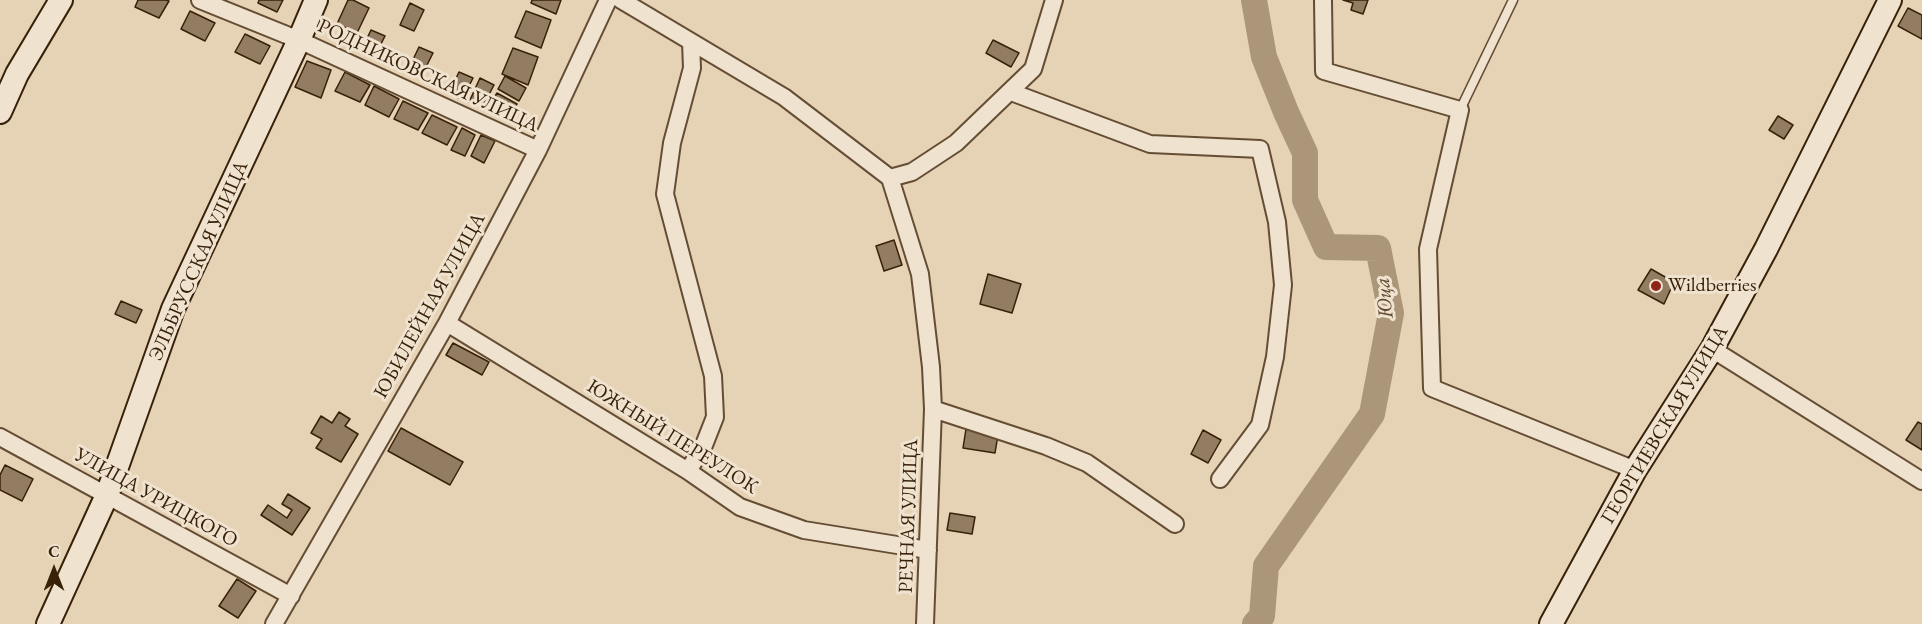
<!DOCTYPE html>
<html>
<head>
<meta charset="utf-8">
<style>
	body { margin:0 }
	#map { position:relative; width:1922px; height:624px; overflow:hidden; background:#e6d2b4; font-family:"EB Garamond",serif }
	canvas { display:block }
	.north { position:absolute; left:24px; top:540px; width:60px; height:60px; -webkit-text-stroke:4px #efe2ce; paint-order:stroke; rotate:0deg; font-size:16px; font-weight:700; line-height:24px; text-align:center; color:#382109 }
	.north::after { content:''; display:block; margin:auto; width:21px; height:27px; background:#382109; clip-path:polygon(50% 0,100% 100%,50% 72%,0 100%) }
</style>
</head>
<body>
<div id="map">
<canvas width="1922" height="624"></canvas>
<div class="north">С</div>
</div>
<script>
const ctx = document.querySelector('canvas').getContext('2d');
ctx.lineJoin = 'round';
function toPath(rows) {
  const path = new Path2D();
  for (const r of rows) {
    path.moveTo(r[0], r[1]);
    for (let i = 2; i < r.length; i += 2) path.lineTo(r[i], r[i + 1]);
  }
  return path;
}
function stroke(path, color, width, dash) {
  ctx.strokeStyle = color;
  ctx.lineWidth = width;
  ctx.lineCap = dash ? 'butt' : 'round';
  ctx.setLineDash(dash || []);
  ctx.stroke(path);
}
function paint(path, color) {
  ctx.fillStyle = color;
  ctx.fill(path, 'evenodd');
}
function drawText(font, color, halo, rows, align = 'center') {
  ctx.font = font + ' "EB Garamond",serif';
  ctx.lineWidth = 6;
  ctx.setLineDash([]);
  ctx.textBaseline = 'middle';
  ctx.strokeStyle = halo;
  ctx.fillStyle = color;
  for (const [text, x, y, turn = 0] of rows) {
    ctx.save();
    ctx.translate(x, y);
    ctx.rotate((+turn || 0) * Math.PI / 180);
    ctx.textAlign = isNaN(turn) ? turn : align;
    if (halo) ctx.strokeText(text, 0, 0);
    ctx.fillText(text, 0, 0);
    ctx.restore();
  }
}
stroke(toPath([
	[1254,0,1264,57,1286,112,1305,153,1305,200,1326,247,1378,248,1391,313,1372,414,1266,566,1262,616,1255,624]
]), '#ab967a', 26);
const building = toPath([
	[138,0,166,0,169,1,159,18,135,7,138,0],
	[259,0,283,0,277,12,258,3,259,0],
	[348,0,353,0,369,8,357,33,337,24,348,0],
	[532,0,561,0,556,14,531,3,532,0],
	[1343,0,1368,0,1363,14,1351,10,1353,3,1343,0],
	[410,3,424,10,414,31,400,25,410,3],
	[1908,8,1922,15,1922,39,1898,26,1908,8],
	[190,11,215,23,205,41,181,29,190,11],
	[526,11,551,20,541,48,515,37,526,11],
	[371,30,385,36,374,58,361,51,371,30],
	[245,34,270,46,260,64,235,52,245,34],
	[993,40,1019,53,1011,67,986,53,993,40],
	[419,47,433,53,422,75,409,68,419,47],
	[513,48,538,57,528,85,502,74,513,48],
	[307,61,331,70,321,98,295,87,307,61],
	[345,72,370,85,360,102,335,91,345,72],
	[459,72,473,78,462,100,449,93,459,72],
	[505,76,526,88,519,101,498,89,505,76],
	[480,78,494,85,483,106,470,100,480,78],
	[374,86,399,99,389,117,365,105,374,86],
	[497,93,517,104,510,117,489,106,497,93],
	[403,101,428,113,418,130,394,119,403,101],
	[432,115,457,127,447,145,422,133,432,115],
	[1778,116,1793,125,1784,139,1769,130,1778,116],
	[462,128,475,135,465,156,451,150,462,128],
	[481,135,495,141,484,163,471,156,481,135],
	[894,240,902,265,884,271,876,246,894,240],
	[1651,269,1674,282,1664,304,1638,290,1651,269],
	[988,274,1021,284,1012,313,980,304,988,274],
	[121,301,142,310,136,323,115,314,121,301],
	[453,343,489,362,482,375,446,355,453,343],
	[339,412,350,419,345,426,358,434,341,462,316,448,322,439,311,433,321,416,332,423,339,412],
	[1918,422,1922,424,1922,450,1906,440,1918,422],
	[401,428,463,462,450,485,388,451,401,428],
	[966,429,998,435,995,453,963,448,966,429],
	[1203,430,1221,440,1208,463,1191,454,1203,430],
	[5,465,33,479,22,501,0,490,0,475,5,465],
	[288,494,310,508,292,535,261,515,268,505,287,518,292,510,282,504,288,494],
	[950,513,975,517,972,534,947,530,950,513],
	[237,579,256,591,238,618,219,606,237,579]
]);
paint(building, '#927d62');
stroke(building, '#382109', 1.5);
const lane = toPath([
	[1460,110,1513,0]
]);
const street = toPath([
	[200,0,299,40,538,150],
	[621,0,784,97,890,178],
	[1323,0,1324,71,1460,110,1428,249,1432,388,1635,470],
	[1011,92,1150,144,1260,149,1277,222,1283,285,1275,357,1260,425,1220,479],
	[447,323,688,471,740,507,804,530,928,550],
	[1712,349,1922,481],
	[933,409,1046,446,1087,463,1175,524],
	[0,437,291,596],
	[688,471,704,445,715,417,713,376,665,194,672,143,692,68,691,42],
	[274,624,447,323,538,150,608,0],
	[925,624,933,409,931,367,920,274,890,178,912,172,956,143,1033,69,1054,0]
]);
const secondary = toPath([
	[0,112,17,74,61,0],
	[48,624,107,495,173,309,299,40,316,0],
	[1551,624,1635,470,1712,349,1766,249,1890,0]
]);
stroke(lane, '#644d34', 11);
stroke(street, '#644d34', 20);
stroke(secondary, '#382109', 26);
stroke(lane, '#efe2ce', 8);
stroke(street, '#efe2ce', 16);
stroke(secondary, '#efe2ce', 22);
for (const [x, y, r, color] of [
	[1656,286,6,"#8f2418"]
]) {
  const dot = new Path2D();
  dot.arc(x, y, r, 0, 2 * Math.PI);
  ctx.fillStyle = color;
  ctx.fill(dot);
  stroke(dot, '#efe2ce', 2);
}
drawText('20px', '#382109', '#efe2ce', [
	["РОДНИКОВСКАЯ УЛИЦА",428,76,25],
	["ЭЛЬБРУССКАЯ УЛИЦА",199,261,-66],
	["ЮБИЛЕЙНАЯ УЛИЦА",430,306,-61],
	["ГЕОРГИЕВСКАЯ УЛИЦА",1665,425,-59],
	["ЮЖНЫЙ ПЕРЕУЛОК",672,437,32],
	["УЛИЦА УРИЦКОГО",156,498,29],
	["РЕЧНАЯ УЛИЦА",909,516,-88]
]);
drawText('20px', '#382109', '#efe2ce', [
	["Wildberries",1668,286]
], 'left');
drawText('italic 21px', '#604a31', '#efe2ce', [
	["Юца",1385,298,-96]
]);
</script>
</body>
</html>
